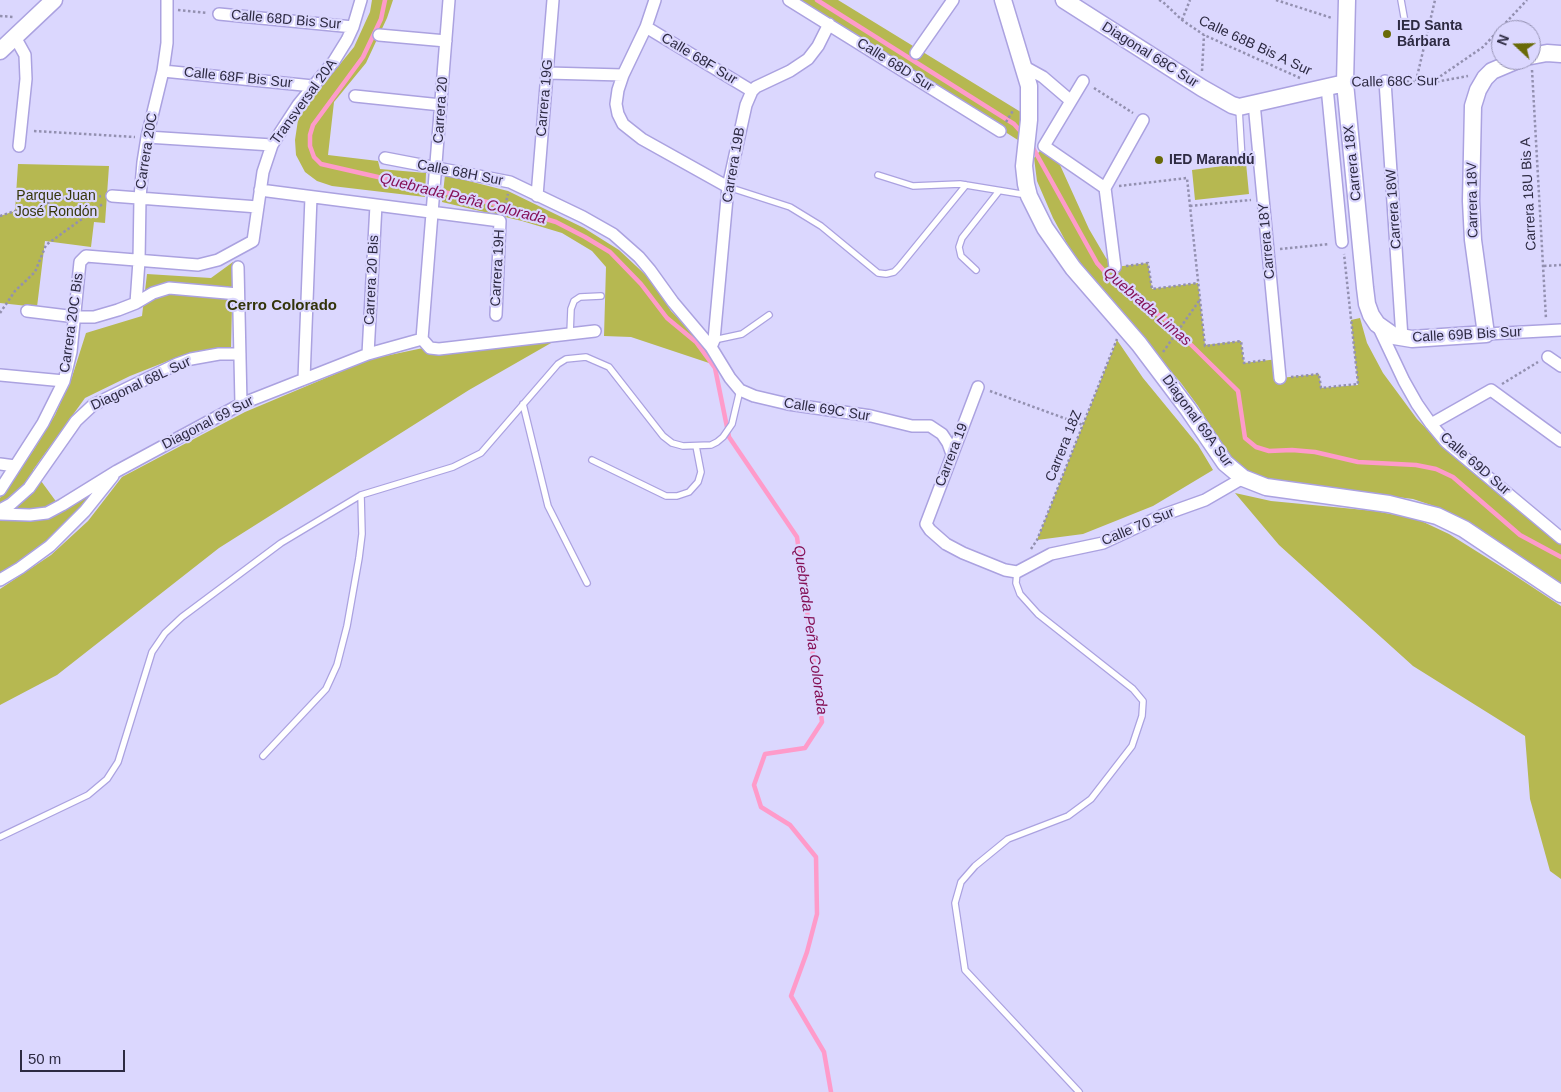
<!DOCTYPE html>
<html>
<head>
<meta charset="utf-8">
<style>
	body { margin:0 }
	#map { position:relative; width:1561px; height:1092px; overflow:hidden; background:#dbd7fe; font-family:Arial,sans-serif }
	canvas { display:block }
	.north { position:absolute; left:1491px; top:20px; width:50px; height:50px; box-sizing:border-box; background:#dbd7fe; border:1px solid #9592b3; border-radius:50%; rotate:291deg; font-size:14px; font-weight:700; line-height:20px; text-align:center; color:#2d2a42 }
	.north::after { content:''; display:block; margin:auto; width:18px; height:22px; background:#696a07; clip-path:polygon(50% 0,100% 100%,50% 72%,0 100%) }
	.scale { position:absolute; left:20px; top:1050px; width:105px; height:22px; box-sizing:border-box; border:2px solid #2d2a42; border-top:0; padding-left:6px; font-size:15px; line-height:18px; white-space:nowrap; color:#2d2a42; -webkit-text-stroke:4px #dbd7fe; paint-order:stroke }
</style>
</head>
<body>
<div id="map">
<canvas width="1561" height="1092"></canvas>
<div class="north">N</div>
<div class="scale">50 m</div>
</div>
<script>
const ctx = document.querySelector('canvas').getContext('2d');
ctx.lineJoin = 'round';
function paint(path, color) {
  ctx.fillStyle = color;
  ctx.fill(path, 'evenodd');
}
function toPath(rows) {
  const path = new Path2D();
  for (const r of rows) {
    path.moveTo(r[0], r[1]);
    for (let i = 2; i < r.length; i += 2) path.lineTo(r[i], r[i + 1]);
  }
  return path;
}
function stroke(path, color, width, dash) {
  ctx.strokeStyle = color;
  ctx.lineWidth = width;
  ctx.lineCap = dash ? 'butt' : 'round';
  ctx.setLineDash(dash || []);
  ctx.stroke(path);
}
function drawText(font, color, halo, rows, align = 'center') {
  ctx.font = font + ' Arial,sans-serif';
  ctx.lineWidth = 4.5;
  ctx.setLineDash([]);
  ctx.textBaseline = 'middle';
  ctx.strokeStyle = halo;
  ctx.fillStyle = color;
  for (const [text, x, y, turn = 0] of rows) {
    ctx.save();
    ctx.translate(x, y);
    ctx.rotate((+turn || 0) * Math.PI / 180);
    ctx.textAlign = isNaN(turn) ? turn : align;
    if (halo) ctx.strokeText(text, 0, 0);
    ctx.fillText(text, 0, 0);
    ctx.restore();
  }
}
paint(toPath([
	[372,0,393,0,387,18,366,63,334,102,328,155,378,161,380,169,426,173,425,197,332,186,317,181,305,172,296,155,295,140,298,120,310,101,354,47,370,12],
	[797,0,838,0,1024,114,1021,142],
	[1044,146,1055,154,1089,229,1106,258,1115,267,1148,263,1152,289,1198,283,1205,345,1241,341,1244,363,1278,359,1280,378,1319,374,1321,388,1358,385,1351,320,1360,318,1367,343,1383,373,1417,419,1442,445,1561,533,1561,583,1464,521,1437,507,1413,499,1278,482,1259,479,1244,470,1235,461,1224,448,1198,406,1181,383,1097,284,1071,251,1053,218,1037,181,1034,158],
	[1246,163,1249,194,1195,200,1192,170],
	[18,164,109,166,105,223,94,222,91,247,45,241,37,307,0,303,0,216,15,211],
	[445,175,508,191,584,228,619,250,652,281,671,311,693,333,721,367,631,337,604,336,606,267,592,251,562,233,522,221,442,202],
	[233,262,231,348,183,355,130,376,85,398,33,470,63,511,104,486,85,511,0,580,0,498,33,451,55,415,72,377,86,333,142,316,147,274,211,278],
	[565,335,469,390,219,548,57,675,0,705,0,589,51,555,88,521,122,477,245,412,371,359,423,348],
	[1117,340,1143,378,1198,445,1213,470,1153,506,1083,534,1037,540],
	[1235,493,1271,501,1375,511,1417,519,1449,534,1508,571,1561,606,1561,879,1550,871,1530,799,1525,736,1413,666,1279,545]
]), '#b6b851');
stroke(toPath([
	[385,0,381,19,363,57,313,125,310,135,310,146,314,157,321,164,496,204,556,222,585,237,610,252,641,284,667,318,696,342,715,368,729,437,797,537,822,722,805,748,765,754,754,785,761,807,790,825,816,857,817,914,807,952,791,996,824,1052,831,1092],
	[817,0,1014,124,1023,134],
	[1032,146,1097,263,1113,281,1129,295,1165,319,1238,391,1245,438,1256,447,1269,451,1292,450,1315,452,1358,462,1416,465,1436,469,1453,477,1520,535,1561,557]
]), '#fe9bca', 4.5);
const lane = toPath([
	[1401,0,1406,28],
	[1239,109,1242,160],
	[878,175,913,186,960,184,1027,195],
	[728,187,790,207,821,226,878,273,886,274,894,272,899,267,966,185],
	[976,270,961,256,959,247,962,238,999,191],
	[570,334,571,309,574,301,580,297,601,296],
	[714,340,742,334,769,315],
	[523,404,548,506,587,583],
	[592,460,666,496,677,496,689,492,698,482,701,472,696,446],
	[1017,572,1016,583,1020,594,1038,614,1133,689,1143,701,1142,716,1132,746,1091,799,1068,816,1008,839,975,866,961,882,955,903,965,970,1079,1092],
	[263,756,326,689,337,665,347,626,359,558,362,534,361,495],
	[0,837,88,795,107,779,118,762,152,652,165,633,182,617,281,543,361,495,453,467,481,453,558,364,566,359,586,357,609,367,663,436,672,443,683,446,711,445,717,442,723,437,732,424,740,390]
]);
const street = toPath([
	[655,0,646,27,623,75,618,90,616,104,618,114,623,124,642,139,728,187],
	[789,0,1000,131],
	[219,14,353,27],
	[646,27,752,91],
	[379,35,446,41],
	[15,37,25,55,26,79,19,146],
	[916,53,953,0],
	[1023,66,1043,77,1071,101],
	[163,71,313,86],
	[547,73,623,75],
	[1083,81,1044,146,1105,188],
	[1385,81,1402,338],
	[1327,87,1342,242],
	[355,96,441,105],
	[1254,103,1280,378],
	[147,137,272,145],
	[385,158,510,182,583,217,613,234,639,257,650,270,673,302,711,347,730,378,740,390,754,396,788,404,871,416,912,426,930,426,942,434,948,443,952,454],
	[1105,188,1115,267],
	[1105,188,1143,120],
	[260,190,500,221,496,315],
	[112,196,258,207],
	[537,196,553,0],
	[238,267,241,404],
	[136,303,139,261,140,198,143,162,147,137,163,71,167,43,167,0],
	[27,311,76,317,94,317,118,310,136,303,153,293,169,288,238,294],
	[1378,326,1404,381,1417,404,1431,424,1446,442,1561,538],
	[1486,334,1561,330],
	[422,339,449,0],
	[422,339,430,348,439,349,595,331],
	[711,347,714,340,728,187,746,105,752,91,756,87,790,71,808,59,818,46,829,24],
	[368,354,376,205],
	[1548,357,1561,366],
	[0,375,64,381],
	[304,379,311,197],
	[978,387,926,524,930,530,946,544,963,553,1005,570,1017,572,1051,554,1103,543,1163,515,1205,500,1243,478],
	[1431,424,1491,390,1561,441],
	[0,464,15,466],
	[0,490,43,423,64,381,71,352,80,262,86,256,198,265,218,260,253,241,263,172,272,145,298,105,334,61,347,40,353,27,361,0],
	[0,510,11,504,29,488,76,421,93,405,177,364,191,359,219,354,240,354],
	[0,514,30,515,47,513,62,505,117,471,241,404,368,354,422,339],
	[0,580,20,568,50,546,85,511,113,476]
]);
const secondary = toPath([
	[1003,0,1029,86,1029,120,1024,166,1026,184,1029,196,1045,228,1073,268,1139,344,1188,409,1225,463,1243,478,1266,487,1389,504,1437,516,1464,529,1561,594],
	[1064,0,1202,88,1232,105,1239,107,1345,83],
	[1347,0,1345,83,1365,288,1367,304,1371,315,1377,324,1394,336,1412,339,1486,334,1473,240,1471,201,1473,106,1478,90,1485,78,1492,71,1518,60],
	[0,51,54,0],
	[1531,56,1547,53,1561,54]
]);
stroke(lane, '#aba2e0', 8);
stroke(street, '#aba2e0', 14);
stroke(secondary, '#aba2e0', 19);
stroke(toPath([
	[1159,0,1163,2,1182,20,1204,35,1300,78],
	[1276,0,1332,18],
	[178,10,207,13],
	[0,16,14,17],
	[1182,20,1190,0],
	[1532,70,1546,319],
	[1202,71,1204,35],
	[1397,81,1430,83,1468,76],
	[1416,81,1435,0],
	[1360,82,1374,82],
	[1432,82,1483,47,1527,0],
	[1094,88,1133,113],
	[1006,122,1014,109],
	[34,131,135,137],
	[1119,186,1187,178,1205,346,1241,341,1244,363,1267,360],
	[1190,206,1251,200],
	[504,210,508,194],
	[0,216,15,211,34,211,54,200,73,196,86,201,101,196],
	[1280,249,1329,244],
	[1126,266,1148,263,1152,289,1198,283],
	[1544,266,1561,265],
	[0,313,15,291,35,272,46,245,104,203],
	[1163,352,1199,301],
	[1291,377,1319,374,1321,388,1358,384,1344,254],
	[1502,384,1538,362],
	[990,391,1083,425],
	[1031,549,1037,540,1117,339]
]), '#9390b0', 2.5, [2.5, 2.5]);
stroke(lane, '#fff', 5.5);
stroke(street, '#fff', 11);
stroke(secondary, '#fff', 16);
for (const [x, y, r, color] of [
	[1387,34,5,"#696a07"],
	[1159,160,5,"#696a07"]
]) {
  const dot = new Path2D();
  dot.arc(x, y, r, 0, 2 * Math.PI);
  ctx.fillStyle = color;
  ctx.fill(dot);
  stroke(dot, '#dbd7fe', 2);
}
drawText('14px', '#2d2a42', '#dbd7fe', [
	["Calle 68D Bis Sur",286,20,5],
	["Calle 68B Bis A Sur",1255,46,25],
	["Diagonal 68C Sur",1150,55,32],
	["Calle 68F Sur",699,59,31],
	["Calle 68D Sur",895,65,32],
	["Calle 68F Bis Sur",238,78,6],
	["Calle 68C Sur",1395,82,-1],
	["Carrera 19G",545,98,-85],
	["Transversal 20A",304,102,-54],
	["Carrera 20",441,110,-86],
	["Carrera 20C",147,151,-81],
	["Carrera 18X",1353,163,-96],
	["Carrera 19B",734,165,-80],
	["Calle 68H Sur",460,173,11],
	["Carrera 18U Bis A",1529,194,-93],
	["Carrera 18V",1473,200,-91],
	["Carrera 18W",1394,209,-94],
	["Carrera 18Y",1267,241,-95],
	["Carrera 19H",498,268,-87],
	["Carrera 20 Bis",372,280,-87],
	["Carrera 20C Bis",72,323,-82],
	["Calle 69B Bis Sur",1467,335,-3],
	["Diagonal 68L Sur",141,384,-25],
	["Calle 69C Sur",827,410,9],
	["Diagonal 69A Sur",1197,421,54],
	["Diagonal 69 Sur",208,423,-27],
	["Carrera 18Z",1064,446,-68],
	["Carrera 19",952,455,-69],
	["Calle 69D Sur",1475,464,41],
	["Calle 70 Sur",1138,527,-23]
]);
drawText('bold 14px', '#2d2a42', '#dbd7fe', [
	["IED Santa",1397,26],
	["Bárbara",1397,42],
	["IED Marandú",1169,160]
], 'left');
drawText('14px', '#363709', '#dbd7fe', [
	["Parque Juan",56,196],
	["José Rondón",56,212]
]);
drawText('italic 15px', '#851157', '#dbd7fe', [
	["Quebrada Peña Colorada",463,199,14],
	["Quebrada Limas",1147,307,41],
	["Quebrada Peña Colorada",810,630,82]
]);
drawText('bold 15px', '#33340a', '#dbd7fe', [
	["Cerro Colorado",282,306]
]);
</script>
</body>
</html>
